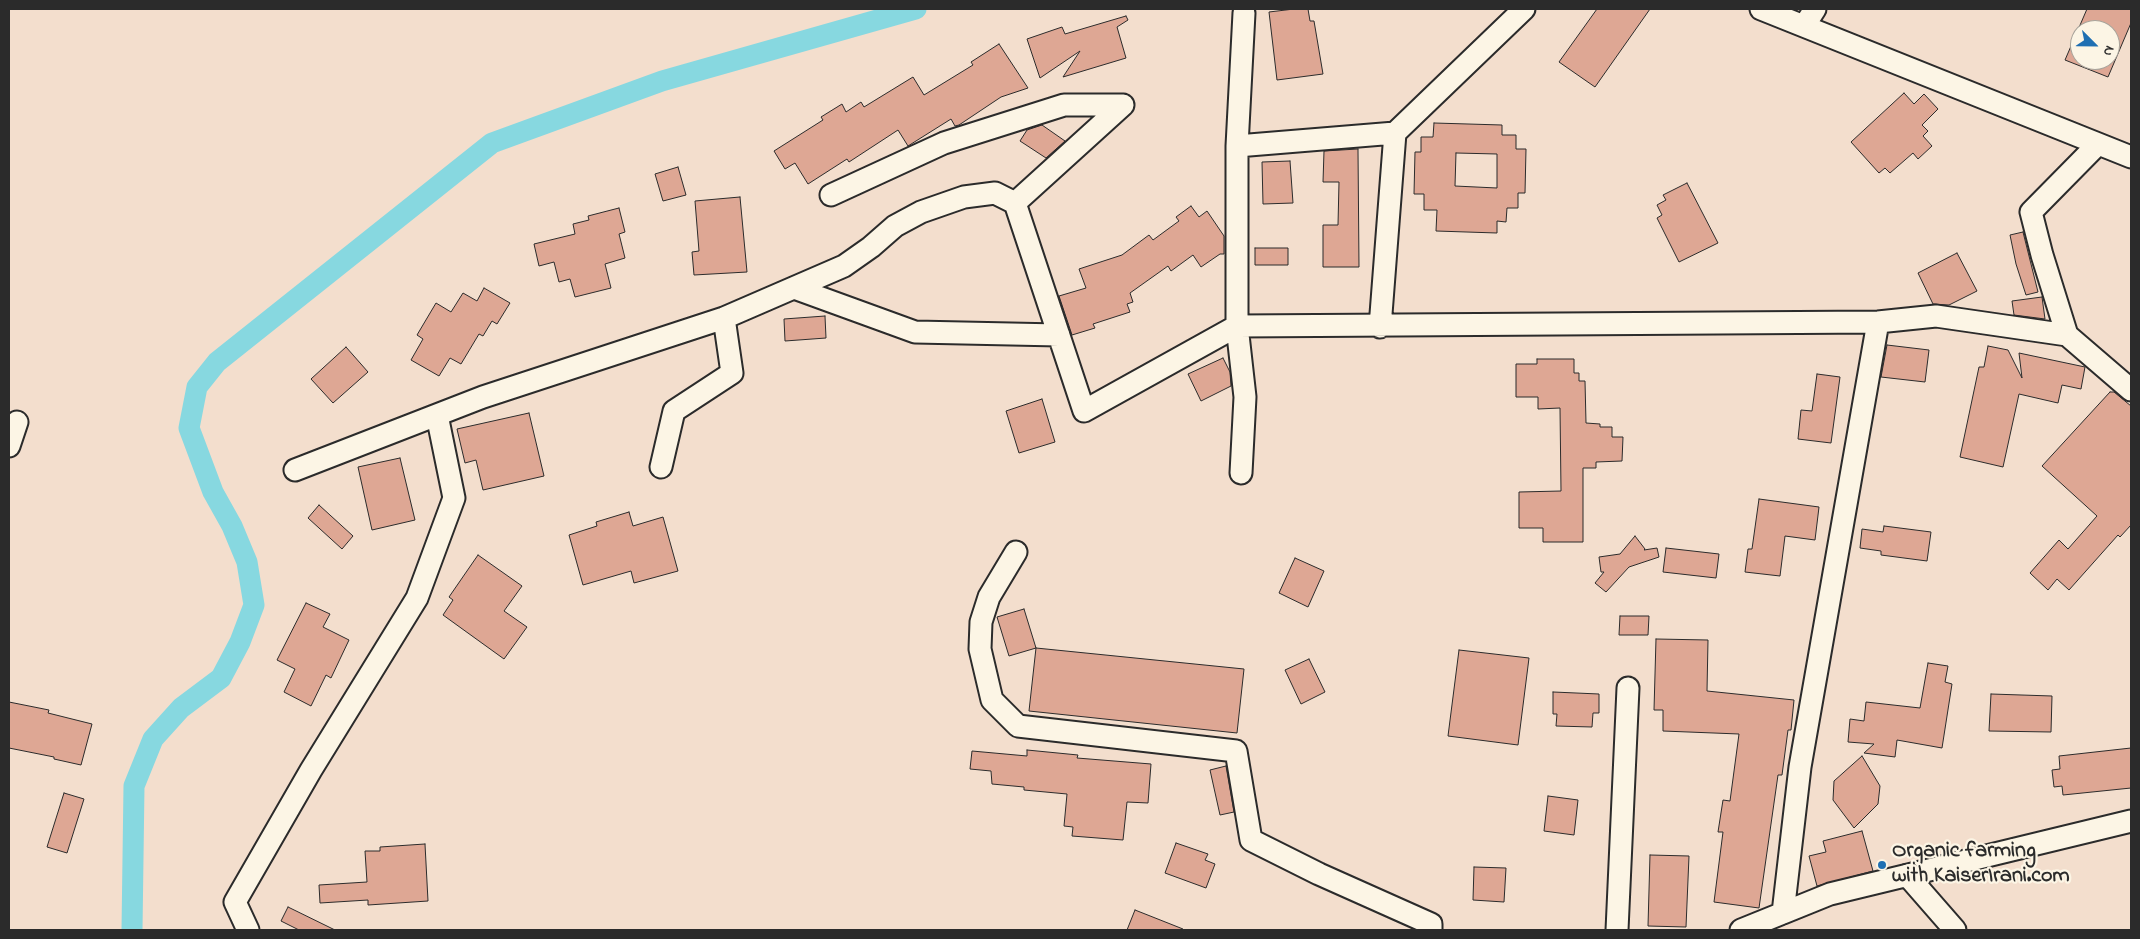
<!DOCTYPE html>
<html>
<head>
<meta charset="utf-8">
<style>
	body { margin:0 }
	#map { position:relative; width:2140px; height:939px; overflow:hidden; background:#f3decd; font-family:"Indie Flower",sans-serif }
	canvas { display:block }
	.frame { position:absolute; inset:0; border:10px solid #2b2b2b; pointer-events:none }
	.north { position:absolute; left:2070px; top:20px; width:50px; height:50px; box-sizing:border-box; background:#fcf5e5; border:1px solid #a8a49b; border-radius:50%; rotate:113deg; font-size:14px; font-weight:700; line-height:20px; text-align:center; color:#2b2b2b }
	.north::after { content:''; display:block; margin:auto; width:18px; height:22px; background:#1f6fb2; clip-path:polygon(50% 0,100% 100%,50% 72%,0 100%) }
</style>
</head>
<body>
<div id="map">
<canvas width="2140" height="939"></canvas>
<div class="frame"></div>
<div class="north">N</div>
</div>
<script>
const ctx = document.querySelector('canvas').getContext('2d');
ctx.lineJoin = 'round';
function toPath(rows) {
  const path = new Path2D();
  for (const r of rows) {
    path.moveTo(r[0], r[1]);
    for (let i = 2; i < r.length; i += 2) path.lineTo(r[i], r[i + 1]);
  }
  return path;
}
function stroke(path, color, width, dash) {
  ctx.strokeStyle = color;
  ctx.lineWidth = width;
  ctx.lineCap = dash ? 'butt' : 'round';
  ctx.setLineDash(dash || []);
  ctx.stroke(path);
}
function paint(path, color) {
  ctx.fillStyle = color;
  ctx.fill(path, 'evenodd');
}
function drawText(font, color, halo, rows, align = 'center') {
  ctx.font = font + ' "Indie Flower",sans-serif';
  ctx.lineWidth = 4.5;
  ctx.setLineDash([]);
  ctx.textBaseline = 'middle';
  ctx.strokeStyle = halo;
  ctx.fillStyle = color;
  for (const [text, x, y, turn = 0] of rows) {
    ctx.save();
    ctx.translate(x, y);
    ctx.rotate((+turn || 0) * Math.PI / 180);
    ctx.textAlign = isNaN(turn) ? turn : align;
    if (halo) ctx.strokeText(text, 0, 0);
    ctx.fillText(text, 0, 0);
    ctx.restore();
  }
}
stroke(toPath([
	[132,930,134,786,153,739,181,708,221,678,240,642,254,605,247,562,232,526,213,492,189,428,197,387,217,362,492,143,662,81,916,9]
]), '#87d8e0', 21);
const building = toPath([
	[1294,9,1308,9,1310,21,1314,21,1323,74,1277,80,1269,12,1294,9],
	[1597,9,1650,9,1595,87,1559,62,1597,9],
	[2087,9,2131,9,2131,23,2108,77,2065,60,2087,9],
	[2080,30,2110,30,2110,60,2080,60,2080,30],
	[1126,16,1128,20,1117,27,1126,58,1063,77,1080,51,1040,78,1027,39,1062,27,1065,34,1126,16],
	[999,44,1028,88,1001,97,959,125,955,126,951,119,908,146,898,130,849,162,847,159,808,184,795,163,785,169,774,151,823,120,821,117,842,104,846,112,861,102,864,107,913,77,924,95,973,65,971,62,999,44],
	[1904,93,1914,104,1924,94,1938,109,1922,125,1928,131,1923,136,1932,146,1918,159,1913,153,1890,173,1885,168,1879,173,1851,142,1904,93],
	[1434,123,1502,125,1502,135,1516,135,1516,149,1526,149,1525,193,1518,193,1518,208,1507,208,1506,222,1497,221,1497,233,1436,231,1437,210,1424,210,1424,194,1414,194,1415,152,1421,152,1421,137,1433,137,1434,123],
	[1456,153,1497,154,1497,188,1455,186,1456,153],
	[1042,125,1065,141,1046,158,1020,141,1027,130,1042,125],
	[1358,149,1359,267,1323,267,1323,225,1338,225,1339,182,1323,182,1324,151,1358,149],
	[1290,161,1293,203,1263,204,1262,162,1290,161],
	[678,167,686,195,663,201,655,174,678,167],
	[1687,183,1718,243,1679,262,1657,218,1662,215,1657,205,1666,200,1663,195,1687,183],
	[740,197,747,272,694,275,692,252,699,251,695,201,740,197],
	[1191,206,1199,217,1207,211,1224,236,1224,254,1220,254,1201,267,1193,255,1171,271,1168,266,1130,293,1133,302,1127,304,1130,312,1093,324,1095,328,1072,335,1059,296,1086,288,1079,269,1122,255,1149,235,1153,240,1179,221,1176,217,1191,206],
	[619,208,625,232,619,234,625,258,605,264,611,288,575,297,570,279,559,282,554,262,539,266,534,244,575,234,573,224,589,220,588,216,619,208],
	[2023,232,2038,292,2026,295,2016,264,2010,235,2023,232],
	[1255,248,1288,248,1288,265,1255,265,1255,248],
	[1957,253,1977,291,1949,305,1933,304,1918,273,1957,253],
	[484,288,510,303,497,324,492,321,483,336,479,334,461,364,450,358,439,376,411,360,423,339,417,335,436,303,451,312,463,293,477,301,484,288],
	[2042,297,2045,319,2014,315,2012,301,2042,297],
	[825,316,826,338,785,341,784,319,825,316],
	[1887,345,1929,350,1925,382,1881,377,1887,345],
	[1988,346,2008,350,2022,378,2019,353,2085,367,2081,389,2062,385,2058,403,2019,394,2003,467,1960,457,1979,367,1984,367,1988,346],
	[346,347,368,372,333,403,311,379,346,347],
	[1223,358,1230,372,1231,386,1201,401,1188,374,1223,358],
	[1537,359,1574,359,1574,373,1579,373,1579,381,1585,381,1586,423,1600,424,1600,427,1612,427,1612,437,1623,437,1622,461,1596,462,1596,468,1583,468,1583,542,1543,542,1543,528,1519,528,1519,492,1561,491,1560,408,1538,409,1538,397,1516,397,1516,364,1537,364,1537,359],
	[1817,374,1840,377,1831,443,1798,439,1801,410,1812,411,1817,374],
	[2110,392,2114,392,2131,406,2131,525,2120,537,2118,535,2069,590,2057,579,2048,590,2030,573,2059,540,2068,549,2097,516,2042,466,2110,392],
	[1042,399,1055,442,1019,453,1006,411,1042,399],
	[529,413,544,476,483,490,476,460,465,463,457,429,529,413],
	[400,458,415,520,372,530,358,467,400,458],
	[1759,499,1819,507,1815,540,1785,536,1780,576,1745,572,1748,549,1752,549,1759,499],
	[319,505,353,536,342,549,308,518,319,505],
	[629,512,633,526,663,517,678,571,634,583,631,571,583,585,569,535,597,526,596,522,629,512],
	[1884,526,1931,532,1927,561,1881,555,1881,551,1860,548,1862,529,1883,532,1884,526],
	[1635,536,1645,549,1644,550,1657,548,1659,557,1629,567,1606,592,1595,583,1604,572,1601,572,1599,557,1620,554,1635,536],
	[1666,548,1719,554,1716,578,1663,572,1666,548],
	[478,555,522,586,504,611,527,627,504,659,443,615,453,600,449,597,478,555],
	[1295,558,1324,571,1308,607,1279,593,1295,558],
	[306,603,330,614,323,627,349,640,331,678,326,675,311,706,284,692,295,669,277,660,306,603],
	[1024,609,1036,648,1009,656,997,617,1024,609],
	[1620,616,1649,616,1648,635,1619,635,1620,616],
	[1656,639,1708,640,1707,691,1794,700,1791,730,1788,730,1782,775,1778,775,1759,908,1714,902,1723,832,1718,832,1723,800,1730,801,1739,734,1663,731,1663,710,1654,710,1656,639],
	[1036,648,1244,669,1237,733,1029,711,1036,648],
	[1459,650,1529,658,1518,745,1448,736,1459,650],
	[1309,659,1325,692,1301,704,1285,670,1309,659],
	[1928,663,1948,666,1945,682,1952,684,1942,748,1897,740,1895,757,1864,753,1874,744,1848,742,1850,719,1864,721,1866,702,1920,708,1928,663],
	[1553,692,1599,694,1599,713,1593,713,1592,727,1556,726,1557,714,1553,714,1553,692],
	[1991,694,2052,696,2051,732,1989,731,1991,694],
	[9,702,49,710,48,713,92,724,81,765,54,759,54,757,9,748,9,702],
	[2131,748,2131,788,2063,795,2062,786,2054,787,2052,770,2060,769,2059,756,2131,748],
	[1027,750,1078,755,1077,758,1151,764,1148,803,1127,802,1123,840,1072,836,1073,827,1064,826,1067,794,1024,790,1024,787,992,784,991,771,970,769,972,751,1027,756,1027,750],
	[1862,756,1880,786,1878,804,1854,828,1833,800,1834,781,1862,756],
	[1226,766,1234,812,1220,815,1210,770,1226,766],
	[64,793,84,799,67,853,47,847,64,793],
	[1548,796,1578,800,1574,835,1544,831,1548,796],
	[1862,831,1873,871,1817,886,1809,856,1826,852,1823,841,1862,831],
	[1176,843,1208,854,1205,860,1215,864,1206,888,1165,873,1176,843],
	[425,844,428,901,368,905,368,900,320,903,319,885,367,882,365,851,380,851,380,847,425,844],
	[1650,855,1689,856,1686,927,1648,926,1650,855],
	[1474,867,1506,868,1504,902,1473,900,1474,867],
	[288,907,335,930,299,930,281,921,288,907],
	[1135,910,1183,929,1183,930,1127,930,1135,910]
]);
paint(building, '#dea794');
stroke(building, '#2b2b2b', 1);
const minor = toPath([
	[1761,9,2131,157],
	[1804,26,1815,9],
	[1123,105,1015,203,1084,411,1237,326,1878,322,1936,316,2067,335,2131,390],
	[1237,146,1395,133,1524,9],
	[831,195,944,143,1064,105,1123,105],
	[794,288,915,332,1059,335],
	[1380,327,1395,133],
	[2067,335,2042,255,2031,212,2098,144],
	[9,446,17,422],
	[661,467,674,411,732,373,724,318],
	[295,470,483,397,724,318,844,266,871,247,895,226,921,212,964,197,995,193,1015,203],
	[1241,473,1245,397,1237,326,1237,146,1244,13],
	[1016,552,989,597,981,622,980,649,992,700,1018,726,1236,751,1251,840,1319,874,1431,924,1431,930],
	[1907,875,1955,930],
	[1783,913,1800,767,1878,322],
	[248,930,235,902,311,770,417,598,454,498,437,415],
	[1617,930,1628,688],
	[1741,930,1830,894,2131,821]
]);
stroke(minor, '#2b2b2b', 25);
stroke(minor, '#fcf5e5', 21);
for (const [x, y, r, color] of [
	[1882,865,5,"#1f6fb2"]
]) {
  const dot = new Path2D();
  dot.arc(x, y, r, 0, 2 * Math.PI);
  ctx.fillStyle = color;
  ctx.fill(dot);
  stroke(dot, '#fcf5e5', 2);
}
drawText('bold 22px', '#2b2b2b', '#fcf5e5', [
	["Organic farming",1892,852],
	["with KaiserIrani.com",1892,877]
], 'left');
</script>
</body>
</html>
